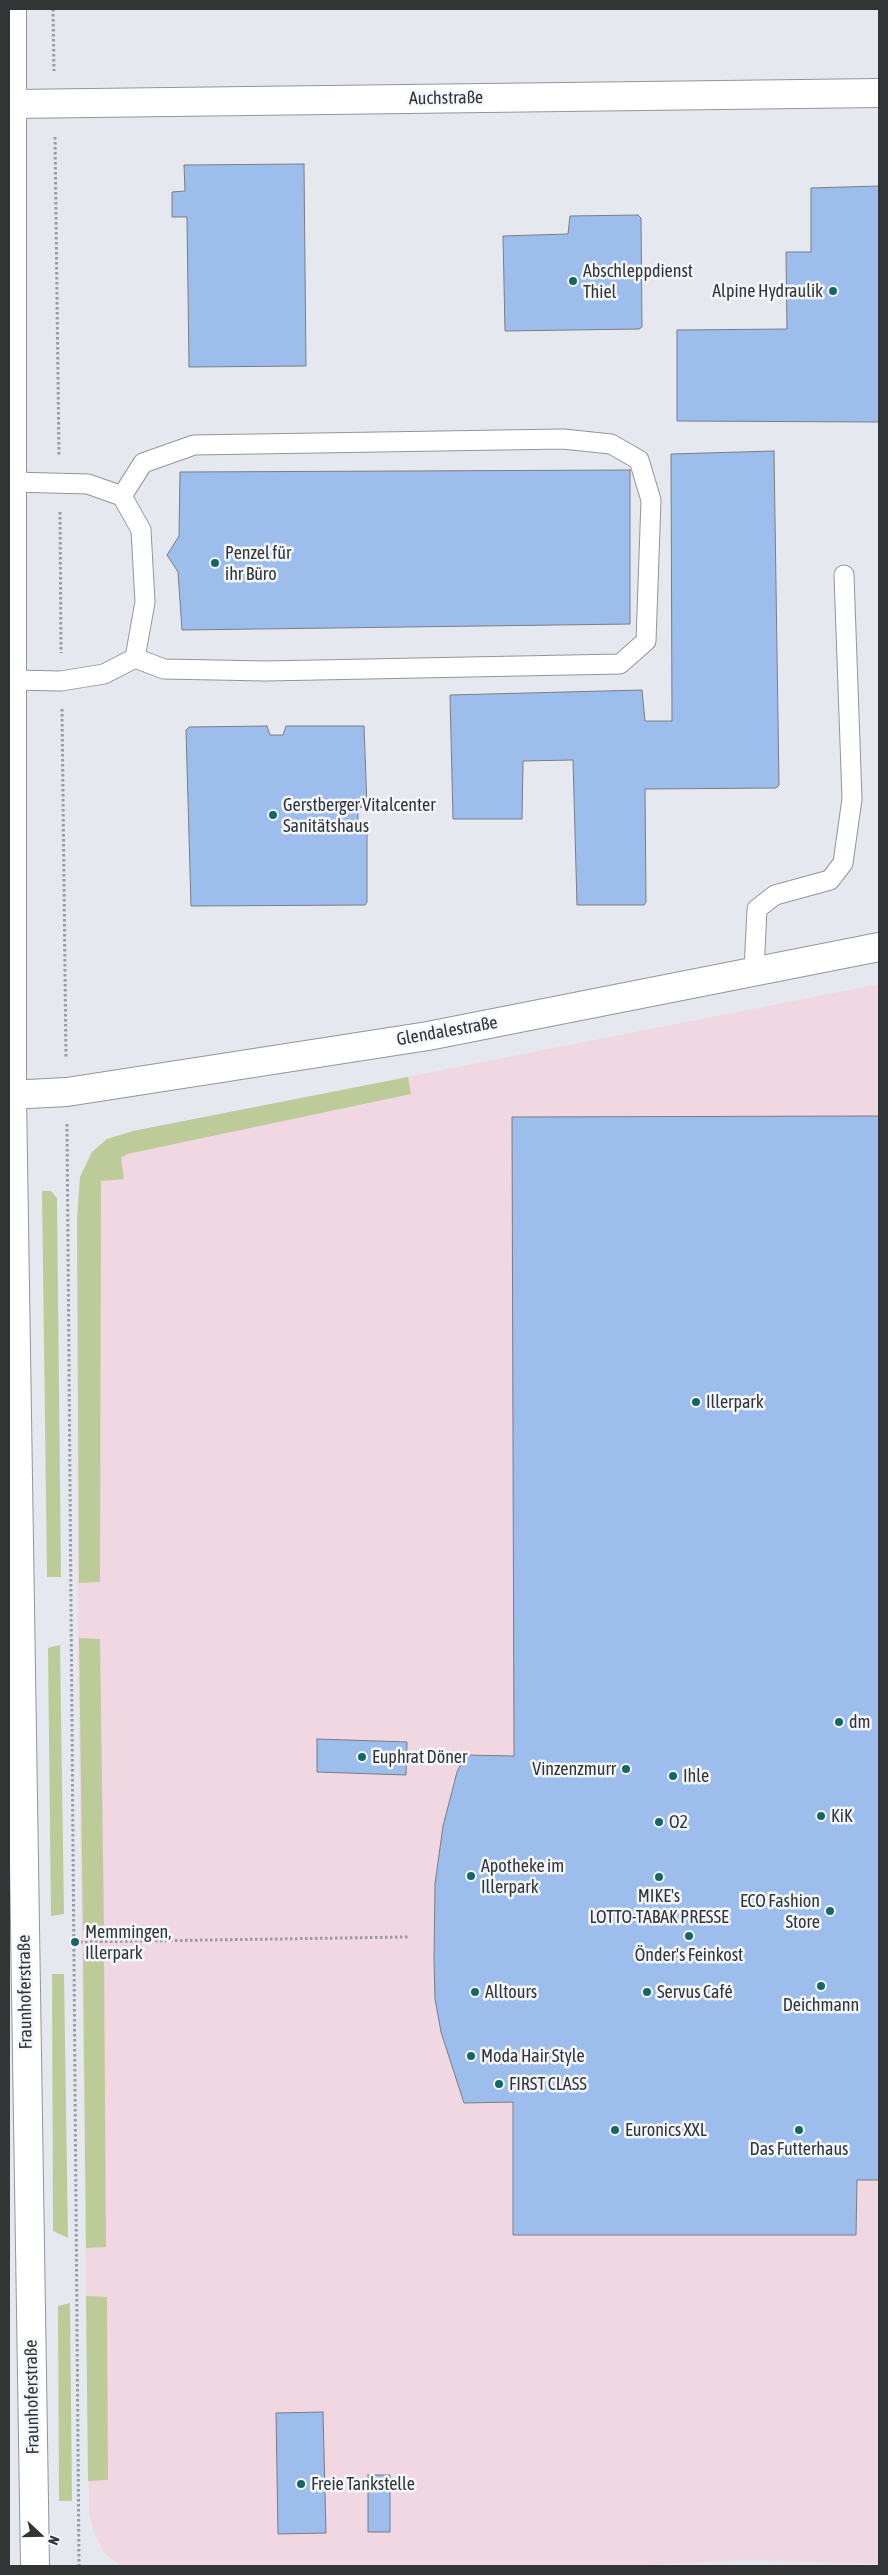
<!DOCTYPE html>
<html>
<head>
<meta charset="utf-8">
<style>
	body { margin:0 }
	#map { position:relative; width:888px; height:2575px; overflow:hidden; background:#e5e9ef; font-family:"Asap Condensed",sans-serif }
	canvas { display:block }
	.frame { position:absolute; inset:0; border:10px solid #333436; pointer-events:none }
	.north { position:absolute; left:15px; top:2510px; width:50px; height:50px; -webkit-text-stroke:4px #f3f7fc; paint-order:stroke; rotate:111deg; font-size:14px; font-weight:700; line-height:20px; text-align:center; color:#333436 }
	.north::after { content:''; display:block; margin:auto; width:18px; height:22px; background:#333436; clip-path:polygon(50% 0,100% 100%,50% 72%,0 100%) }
</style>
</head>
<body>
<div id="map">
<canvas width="888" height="2575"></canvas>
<div class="frame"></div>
<div class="north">N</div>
</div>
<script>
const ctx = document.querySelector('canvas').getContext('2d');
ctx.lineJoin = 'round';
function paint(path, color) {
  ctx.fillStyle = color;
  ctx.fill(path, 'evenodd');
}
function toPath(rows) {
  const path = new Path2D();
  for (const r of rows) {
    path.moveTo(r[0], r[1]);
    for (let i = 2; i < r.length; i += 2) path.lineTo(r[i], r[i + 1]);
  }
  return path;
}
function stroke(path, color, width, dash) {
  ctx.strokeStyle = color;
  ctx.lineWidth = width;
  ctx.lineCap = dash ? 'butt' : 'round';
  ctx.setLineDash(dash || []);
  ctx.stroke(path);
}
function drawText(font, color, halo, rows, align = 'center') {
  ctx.font = font + ' "Asap Condensed",sans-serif';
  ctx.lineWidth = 5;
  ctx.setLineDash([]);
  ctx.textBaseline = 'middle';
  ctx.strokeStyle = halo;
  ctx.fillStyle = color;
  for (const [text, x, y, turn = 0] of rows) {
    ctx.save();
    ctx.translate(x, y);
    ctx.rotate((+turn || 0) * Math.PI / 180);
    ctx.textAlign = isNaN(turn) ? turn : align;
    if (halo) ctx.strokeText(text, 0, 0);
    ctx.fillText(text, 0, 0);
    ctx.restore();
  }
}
paint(toPath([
	[879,984,879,2564,750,2560,620,2566,125,2566,118,2563,104,2553,93,2530,89,2512,78,1660,77,1219,80,1177,92,1152,107,1139,133,1131]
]), '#f0d7e2');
paint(toPath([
	[408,1077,411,1094,127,1154,121,1158,124,1179,101,1181,100,1582,79,1583,77,1219,80,1177,92,1152,107,1139,133,1131],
	[42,1191,51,1191,57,1198,61,1577,47,1577],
	[79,1638,100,1639,104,1931,83,1931],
	[60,1645,64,1914,51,1916,48,1648],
	[83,1953,104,1953,106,2247,86,2248],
	[52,1974,64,1974,68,2238,53,2231],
	[86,2296,107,2297,108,2480,88,2481],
	[70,2303,72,2501,59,2501,58,2306]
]), '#bdcb98');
const building = toPath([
	[304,164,306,366,189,367,187,217,172,217,172,192,185,191,184,165,304,164],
	[879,186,879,422,677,421,677,330,787,329,786,252,811,252,811,188,879,186],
	[638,215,641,218,642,327,639,329,505,331,503,236,568,234,570,216,638,215],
	[774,451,779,785,776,788,645,789,646,902,644,905,577,905,573,760,523,761,522,819,453,819,450,695,642,690,645,721,672,721,671,454,774,451],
	[630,470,630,624,182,630,178,572,167,555,179,536,180,472,630,470],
	[267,726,270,735,283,735,286,726,364,726,367,806,358,808,358,822,367,825,367,902,365,905,191,906,186,730,189,727,267,726],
	[879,1116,879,2180,857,2180,856,2235,513,2235,513,2102,464,2103,441,2032,435,1999,434,1959,435,1884,443,1826,457,1772,465,1755,514,1756,512,1117,879,1116],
	[317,1739,407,1742,406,1775,317,1772,317,1739],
	[323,2412,326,2533,278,2534,276,2413,323,2412],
	[368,2475,390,2475,390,2532,368,2532,368,2475]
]);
paint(building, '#9dbded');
stroke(building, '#7a7d82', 1);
const lane = toPath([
	[12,482,88,484,122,496,141,530,145,602,135,658,104,674,61,681,12,680],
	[122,496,143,463,194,445,563,439,611,444,639,460,651,500,646,641,620,664,266,671,164,669,135,658],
	[754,971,757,909,775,895,830,880,843,863,852,799,844,575]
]);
const street = toPath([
	[12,104,879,93],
	[9,1095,67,1092,428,1036,879,947]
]);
const secondary = toPath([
	[12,9,12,1095,35,2566]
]);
stroke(lane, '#92959b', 21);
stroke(street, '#92959b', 30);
stroke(secondary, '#92959b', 30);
stroke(toPath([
	[53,9,54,71],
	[55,137,59,456],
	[60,512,61,653],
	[62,709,66,1058],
	[67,1124,79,2566],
	[75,1942,408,1937]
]), '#989b9f', 3, [2.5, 2.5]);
stroke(lane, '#fff', 19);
stroke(street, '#fff', 28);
stroke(secondary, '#fff', 28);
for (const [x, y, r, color] of [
	[573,281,5,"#166567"],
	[833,291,5,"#166567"],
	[215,563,5,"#166567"],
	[273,815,5,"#166567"],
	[696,1402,5,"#166567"],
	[839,1722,5,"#166567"],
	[362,1757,5,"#166567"],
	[626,1769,5,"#166567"],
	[673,1776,5,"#166567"],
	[821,1816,5,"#166567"],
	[659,1822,5,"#166567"],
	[471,1876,5,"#166567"],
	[659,1877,5,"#166567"],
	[830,1911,5,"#166567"],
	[689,1936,5,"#166567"],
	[75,1942,5,"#166567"],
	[821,1986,5,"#166567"],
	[475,1992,5,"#166567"],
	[647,1992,5,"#166567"],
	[471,2056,5,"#166567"],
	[499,2084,5,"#166567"],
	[615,2130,5,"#166567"],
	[799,2130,5,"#166567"],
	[301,2484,5,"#166567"]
]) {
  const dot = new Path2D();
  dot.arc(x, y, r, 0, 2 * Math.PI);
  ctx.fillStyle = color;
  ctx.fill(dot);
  stroke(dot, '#f3f7fc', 2);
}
drawText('18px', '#333436', '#f3f7fc', [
	["Auchstraße",446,98,-1],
	["Glendalestraße",447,1031,-10],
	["Fraunhoferstraße",25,1992,-91],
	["Fraunhoferstraße",32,2397,-91]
]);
drawText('18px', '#333436', '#f3f7fc', [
	["Abschleppdienst",583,271],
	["Thiel",583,292],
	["Alpine Hydraulik",823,291,"right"],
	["Penzel für",225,553],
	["ihr Büro",225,574],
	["Gerstberger Vitalcenter",283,805],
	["Sanitätshaus",283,826],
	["Illerpark",706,1402],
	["dm",849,1722],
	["Euphrat Döner",372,1757],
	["Vinzenzmurr",616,1769,"right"],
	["Ihle",683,1776],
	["KiK",831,1816],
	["O2",669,1822],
	["Apotheke im",481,1866],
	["Illerpark",481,1887],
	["MIKE's",659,1896,"center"],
	["LOTTO-TABAK PRESSE",659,1917,"center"],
	["ECO Fashion",820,1901,"right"],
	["Store",820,1922,"right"],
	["Memmingen,",85,1932],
	["Illerpark",85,1953],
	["Önder's Feinkost",689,1955,"center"],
	["Alltours",485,1992],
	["Servus Café",657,1992],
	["Deichmann",821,2005,"center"],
	["Moda Hair Style",481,2056],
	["FIRST CLASS",509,2084],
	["Euronics XXL",625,2130],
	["Das Futterhaus",799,2149,"center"],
	["Freie Tankstelle",311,2484]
], 'left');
</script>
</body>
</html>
